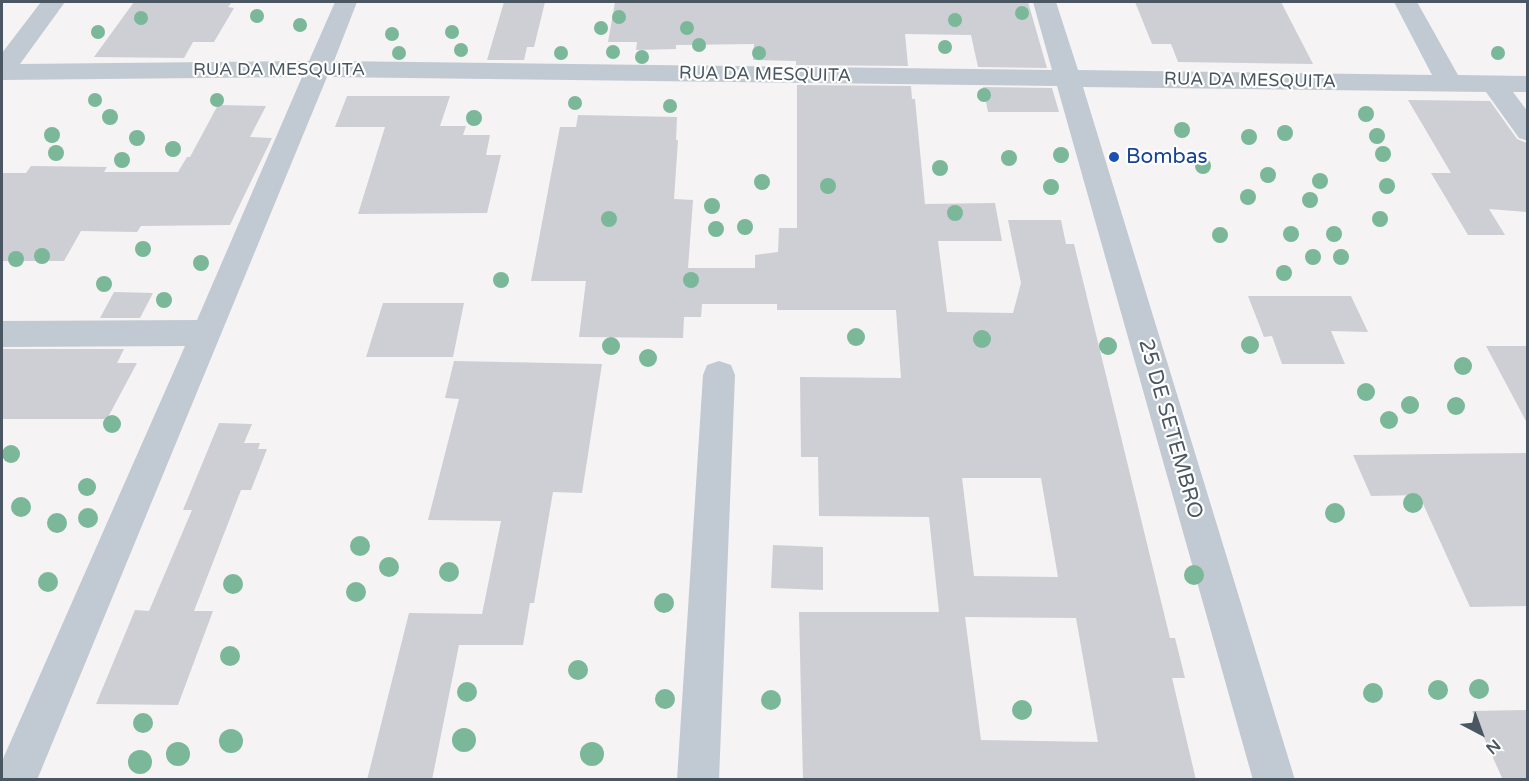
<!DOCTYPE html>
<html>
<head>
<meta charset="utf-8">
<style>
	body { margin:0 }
	#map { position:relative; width:1529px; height:781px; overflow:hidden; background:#f5f3f3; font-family:"Varela Round",sans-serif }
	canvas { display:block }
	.frame { position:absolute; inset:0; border:3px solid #4a5661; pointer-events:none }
	.north { position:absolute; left:1451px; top:703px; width:60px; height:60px; -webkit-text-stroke:4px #fff; paint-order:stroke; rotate:139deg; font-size:16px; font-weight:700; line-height:24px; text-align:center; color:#4a5661 }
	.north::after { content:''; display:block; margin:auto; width:21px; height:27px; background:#4a5661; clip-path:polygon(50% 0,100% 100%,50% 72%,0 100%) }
</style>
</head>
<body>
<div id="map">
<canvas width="1529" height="781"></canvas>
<div class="frame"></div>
<div class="north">N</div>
</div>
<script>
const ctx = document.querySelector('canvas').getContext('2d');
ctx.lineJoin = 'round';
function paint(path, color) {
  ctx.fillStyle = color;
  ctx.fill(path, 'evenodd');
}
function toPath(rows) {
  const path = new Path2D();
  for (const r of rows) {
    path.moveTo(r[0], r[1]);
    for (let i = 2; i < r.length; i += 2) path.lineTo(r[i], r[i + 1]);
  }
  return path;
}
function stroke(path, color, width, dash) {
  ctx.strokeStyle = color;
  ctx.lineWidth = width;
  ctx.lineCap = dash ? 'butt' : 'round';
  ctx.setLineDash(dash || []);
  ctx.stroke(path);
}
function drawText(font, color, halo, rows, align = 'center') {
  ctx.font = font + ' "Varela Round",sans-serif';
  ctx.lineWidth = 4.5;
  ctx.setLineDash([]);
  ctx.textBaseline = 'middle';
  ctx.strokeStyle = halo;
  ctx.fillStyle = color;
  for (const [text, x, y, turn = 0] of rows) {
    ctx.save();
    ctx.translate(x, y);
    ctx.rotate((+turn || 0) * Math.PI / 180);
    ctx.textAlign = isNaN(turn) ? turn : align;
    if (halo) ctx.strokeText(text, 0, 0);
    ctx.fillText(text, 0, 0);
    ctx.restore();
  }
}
paint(toPath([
	[134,2,232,2,228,7,234,8,214,42,193,42,184,58,94,57],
	[504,2,545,2,534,47,527,47,524,60,487,60],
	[615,2,1028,2,1047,68,978,67,971,35,905,34,908,66,796,65,796,61,753,60,754,44,676,45,676,49,636,50,637,42,608,42],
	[1135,2,1281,2,1313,64,1178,62,1171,44,1152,44],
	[797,85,911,86,912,99,915,99,925,204,995,203,1002,241,938,241,947,312,1013,313,1021,283,1008,220,1061,220,1066,244,1074,244,1170,638,1175,638,1185,678,1172,678,1196,780,803,780,799,612,939,612,929,517,819,516,818,457,801,457,800,377,901,378,896,310,777,310,777,304,702,304,701,317,684,317,683,338,579,337,586,281,531,281,560,127,576,127,578,115,677,117,676,140,678,140,674,199,693,200,688,268,755,268,755,255,778,252,779,228,797,228],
	[962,478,1041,478,1058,577,974,576],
	[965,617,1076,618,1098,742,981,740],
	[983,87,1052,88,1059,112,988,112],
	[347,96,450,96,440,126,466,126,463,135,490,135,486,155,501,155,487,213,358,214,385,127,335,127],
	[1408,100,1490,101,1517,139,1527,143,1527,212,1489,209,1505,235,1468,235,1431,173,1451,173],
	[218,105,266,106,250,137,272,138,230,225,141,226,137,232,81,231,64,261,2,261,2,173,26,173,31,166,107,167,104,172,178,172,187,157,190,157],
	[114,292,153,293,140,318,100,318],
	[1248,296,1351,296,1368,332,1331,331,1345,364,1282,364,1272,336,1264,337],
	[383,303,464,303,453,357,366,357],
	[1486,346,1527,346,1527,423],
	[2,349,124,349,117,363,137,363,107,419,2,419],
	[454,361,602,364,582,493,553,492,534,603,530,603,523,645,459,645,432,780,367,780,409,613,482,614,501,521,428,520,459,399,445,398],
	[219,423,252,424,244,443,260,443,258,449,267,449,251,490,241,490,194,611,213,611,178,705,96,704,135,610,149,611,192,510,183,510],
	[1527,453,1527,606,1470,607,1419,495,1371,496,1353,455],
	[773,545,823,547,823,590,771,588],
	[1527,710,1527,780,1503,780,1472,711]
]), '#cdcfd5');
paint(toPath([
	[41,2,65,2,20,64,309,61,335,2,357,2,334,61,1052,70,1033,2,1056,2,1078,70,1432,75,1394,2,1417,2,1458,75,1528,76,1528,92,1513,92,1528,112,1528,141,1519,138,1486,92,1083,87,1295,780,1253,780,1057,86,327,77,37,780,2,780,2,761,185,346,2,347,2,321,197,320,302,77,2,80,2,53,41,2],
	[719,361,731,365,735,375,719,780,677,780,703,375,707,365,719,361]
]), '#c1cad2');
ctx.fillStyle = '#7bb799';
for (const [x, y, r] of [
	[1022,13,7],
	[257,16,7],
	[619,17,7],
	[141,18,7],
	[955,20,7],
	[300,25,7],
	[601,28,7],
	[687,28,7],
	[98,32,7],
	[452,32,7],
	[392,34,7],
	[699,45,7],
	[945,47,7],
	[461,50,7],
	[613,52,7],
	[399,53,7],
	[561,53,7],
	[759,53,7],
	[1498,53,7],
	[642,57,7],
	[984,95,7],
	[95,100,7],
	[217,100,7],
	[575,103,7],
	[670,106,7],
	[1366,114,8],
	[110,117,8],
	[474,118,8],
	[1182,130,8],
	[1285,133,8],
	[52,135,8],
	[1377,136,8],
	[1249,137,8],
	[137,138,8],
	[173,149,8],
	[56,153,8],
	[1383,154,8],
	[1061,155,8],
	[1009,158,8],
	[122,160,8],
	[1203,166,8],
	[940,168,8],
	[1268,175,8],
	[1320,181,8],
	[762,182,8],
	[828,186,8],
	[1387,186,8],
	[1051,187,8],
	[1248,197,8],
	[1310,200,8],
	[712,206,8],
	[955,213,8],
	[609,219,8],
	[1380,219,8],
	[745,227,8],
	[716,229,8],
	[1291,234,8],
	[1334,234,8],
	[1220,235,8],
	[143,249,8],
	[42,256,8],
	[1313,257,8],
	[1341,257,8],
	[16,259,8],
	[201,263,8],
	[1284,273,8],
	[501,280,8],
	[691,280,8],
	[104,284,8],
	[164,300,8],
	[856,337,9],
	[982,339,9],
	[1250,345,9],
	[611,346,9],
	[1108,346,9],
	[648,358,9],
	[1463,366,9],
	[1366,392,9],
	[1410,405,9],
	[1456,406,9],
	[1389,420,9],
	[112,424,9],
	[11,454,9],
	[87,487,9],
	[1413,503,10],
	[21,507,10],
	[1335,513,10],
	[88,518,10],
	[57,523,10],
	[360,546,10],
	[389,567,10],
	[449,572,10],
	[1194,575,10],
	[48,582,10],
	[233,584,10],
	[356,592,10],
	[664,603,10],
	[230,656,10],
	[578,670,10],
	[1479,689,10],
	[1438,690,10],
	[467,692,10],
	[1373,693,10],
	[665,699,10],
	[771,700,10],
	[1022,710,10],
	[143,723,10],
	[464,740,12],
	[231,741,12],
	[178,754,12],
	[592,754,12],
	[140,762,12]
]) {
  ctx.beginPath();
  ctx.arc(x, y, r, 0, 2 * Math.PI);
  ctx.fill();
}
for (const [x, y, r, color] of [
	[1114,157,6,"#1a4fb4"]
]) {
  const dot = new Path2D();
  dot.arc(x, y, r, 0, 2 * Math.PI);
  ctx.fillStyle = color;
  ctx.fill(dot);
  stroke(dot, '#fff', 2);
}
drawText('18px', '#4a5661', '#fff', [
	["RUA DA MESQUITA",279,70],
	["RUA DA MESQUITA",765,75,1],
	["RUA DA MESQUITA",1250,81,1]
]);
drawText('21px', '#164399', '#fff', [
	["Bombas",1126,157]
], 'left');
drawText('21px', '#4a5661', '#fff', [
	["25 DE SETEMBRO",1170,429,74]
]);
</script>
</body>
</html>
